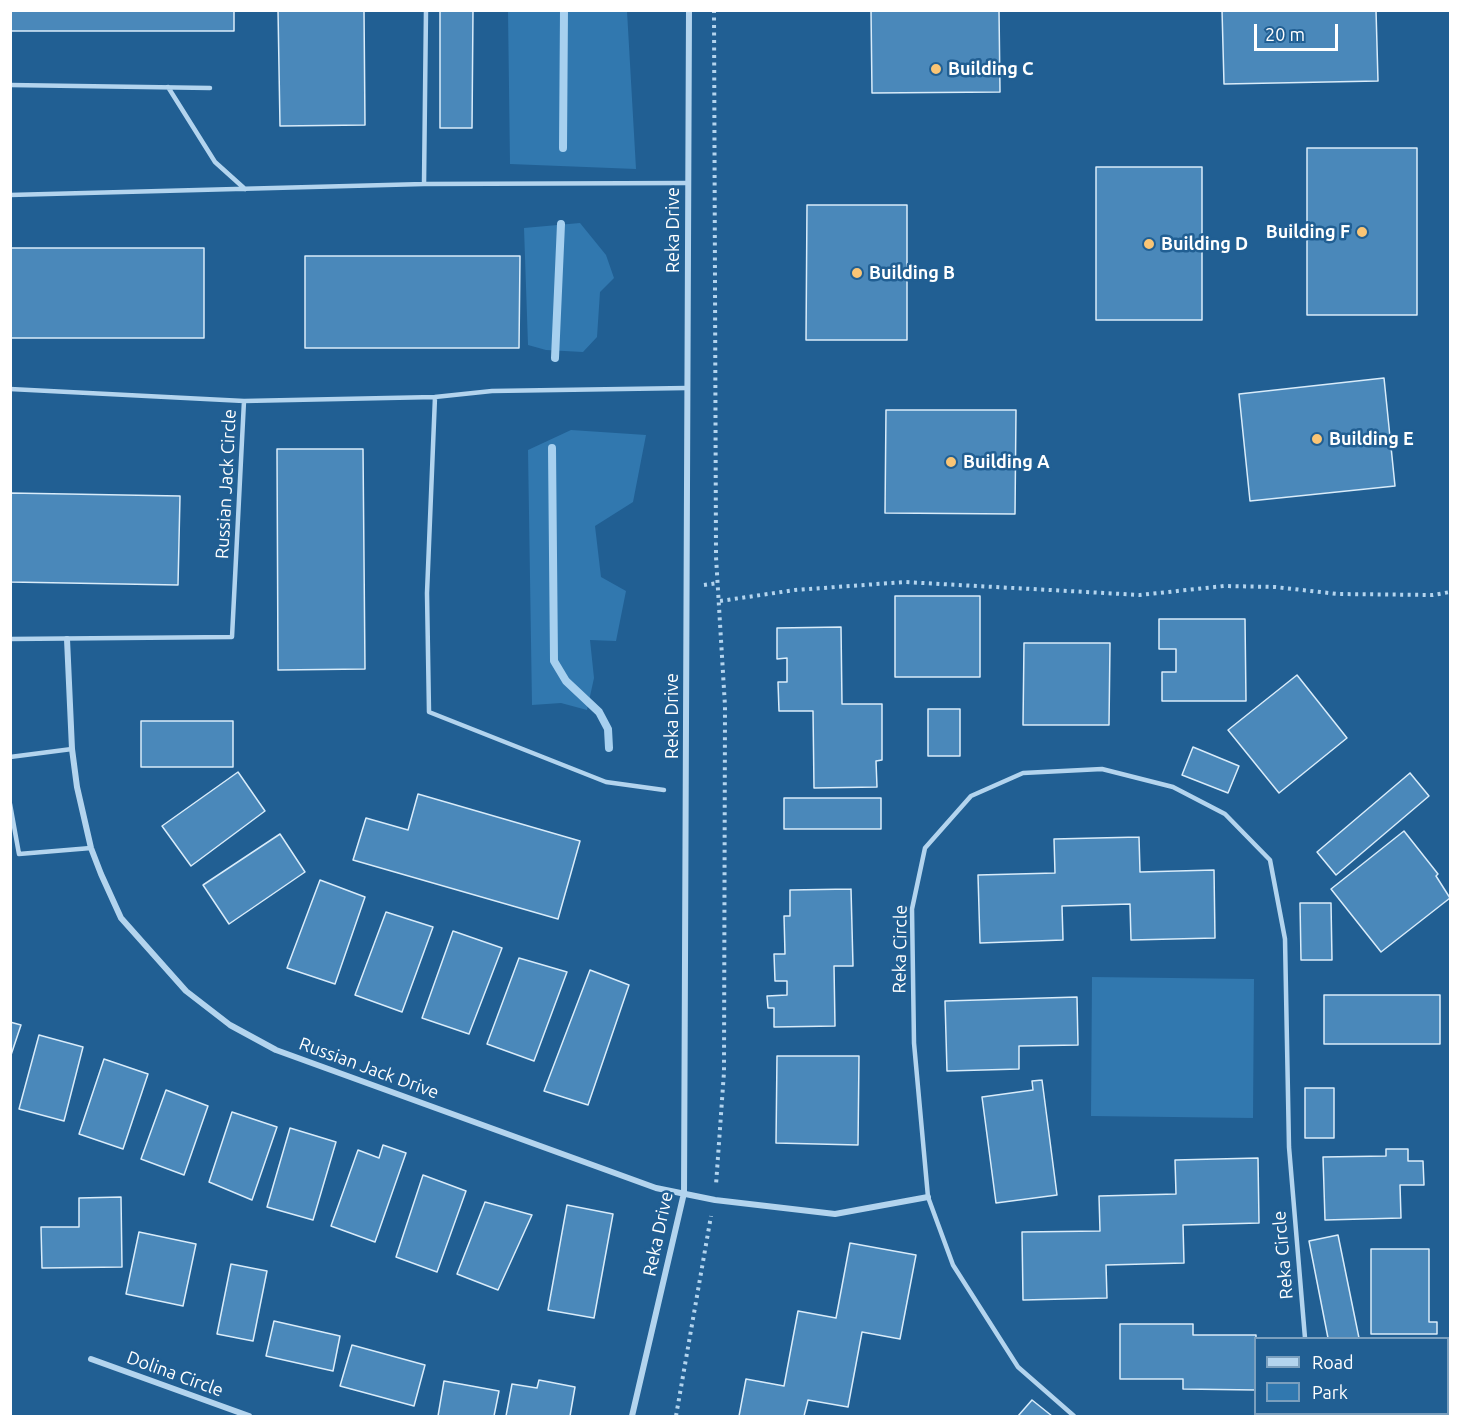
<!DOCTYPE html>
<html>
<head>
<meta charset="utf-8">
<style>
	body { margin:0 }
	#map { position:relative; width:1461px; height:1427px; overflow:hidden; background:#215f93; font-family:Ubuntu,sans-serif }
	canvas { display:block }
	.frame { position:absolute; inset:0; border:12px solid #fff; pointer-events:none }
	.legend { position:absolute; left:1254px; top:1337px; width:195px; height:78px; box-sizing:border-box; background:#215f93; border:2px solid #7a9fbe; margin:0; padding:8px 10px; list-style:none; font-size:18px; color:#fff }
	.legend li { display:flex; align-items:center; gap:12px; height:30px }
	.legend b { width:30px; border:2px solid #7a9fbe }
	.scale { position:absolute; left:1254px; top:24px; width:84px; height:27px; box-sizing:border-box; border:3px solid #fff; border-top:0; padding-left:8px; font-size:18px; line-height:21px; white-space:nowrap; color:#fff; -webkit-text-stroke:4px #215f93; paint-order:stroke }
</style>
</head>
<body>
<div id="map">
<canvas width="1461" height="1427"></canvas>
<div class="frame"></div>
<ul class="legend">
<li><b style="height:8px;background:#b3d4ee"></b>Road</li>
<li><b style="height:16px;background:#3178af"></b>Park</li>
</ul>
<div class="scale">20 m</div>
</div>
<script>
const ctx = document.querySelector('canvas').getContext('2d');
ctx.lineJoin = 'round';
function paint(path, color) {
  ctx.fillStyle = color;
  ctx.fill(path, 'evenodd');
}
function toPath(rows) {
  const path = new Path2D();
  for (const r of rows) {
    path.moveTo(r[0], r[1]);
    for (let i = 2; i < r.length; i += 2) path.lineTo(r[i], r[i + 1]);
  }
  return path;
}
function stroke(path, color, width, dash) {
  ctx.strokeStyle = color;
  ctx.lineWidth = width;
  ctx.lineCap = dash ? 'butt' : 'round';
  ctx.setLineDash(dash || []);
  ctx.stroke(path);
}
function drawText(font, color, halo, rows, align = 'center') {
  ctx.font = font + ' Ubuntu,sans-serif';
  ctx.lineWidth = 5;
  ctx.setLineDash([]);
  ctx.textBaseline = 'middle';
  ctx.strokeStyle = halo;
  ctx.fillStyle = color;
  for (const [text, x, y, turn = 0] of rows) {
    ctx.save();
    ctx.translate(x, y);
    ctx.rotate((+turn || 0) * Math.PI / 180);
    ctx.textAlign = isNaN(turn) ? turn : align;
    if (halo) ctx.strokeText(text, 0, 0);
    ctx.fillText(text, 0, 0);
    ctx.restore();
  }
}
paint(toPath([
	[508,11,627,11,636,169,510,164],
	[580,223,606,255,614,278,600,292,597,337,583,352,546,350,528,345,524,228],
	[571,430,646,435,633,502,595,526,601,577,626,591,616,641,590,640,594,678,587,710,561,703,532,705,528,450],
	[1092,977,1254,979,1253,1118,1091,1116]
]), '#3178af');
stroke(toPath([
	[563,148,564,10],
	[555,358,561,224],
	[552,448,554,661,566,681,599,712,608,729,609,748]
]), '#a7d0ef', 8);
const building = toPath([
	[10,10,234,10,234,31,10,31,10,10],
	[278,10,364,10,365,125,280,126,278,10],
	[440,10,473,10,472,128,440,128,440,10],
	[871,10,999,10,1000,92,872,93,871,10],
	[1222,10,1376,10,1378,81,1224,84,1222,10],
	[1307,148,1417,148,1417,315,1307,315,1307,148],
	[1096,167,1202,167,1202,320,1096,320,1096,167],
	[807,205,907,205,907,340,806,340,807,205],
	[10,248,204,248,204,338,10,338,10,248],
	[305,256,520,256,519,348,305,348,305,256],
	[1384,378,1395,486,1250,501,1239,394,1384,378],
	[886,410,1016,410,1015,514,885,513,886,410],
	[277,449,363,449,365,669,278,670,277,449],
	[10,493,180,496,178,585,10,582,10,493],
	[895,596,980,596,980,677,895,677,895,596],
	[1159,619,1245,619,1246,701,1162,701,1162,672,1176,672,1176,649,1159,649,1159,619],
	[841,627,842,704,882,704,882,760,876,761,877,787,814,788,813,711,779,711,778,682,787,682,787,658,777,659,777,628,841,627],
	[1024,643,1110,643,1109,725,1023,725,1024,643],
	[1297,675,1347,738,1279,793,1228,730,1297,675],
	[928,709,960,709,960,756,928,756,928,709],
	[141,721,233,721,233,767,141,767,141,721],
	[1193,747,1239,766,1228,793,1182,775,1193,747],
	[238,772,265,811,191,866,162,826,238,772],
	[1410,773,1429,796,1336,875,1317,852,1410,773],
	[418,794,580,841,558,919,353,860,366,818,408,830,418,794],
	[784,798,881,798,881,829,784,829,784,798],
	[1404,831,1438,874,1436,876,1450,898,1381,952,1331,889,1404,831],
	[280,834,305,872,229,924,203,885,280,834],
	[1139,837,1140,872,1214,870,1215,938,1131,940,1130,904,1062,906,1063,940,980,943,978,875,1055,873,1054,839,1139,837],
	[320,880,365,897,335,984,287,968,320,880],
	[851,889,853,966,834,966,835,1026,774,1027,774,1008,768,1008,767,996,787,995,787,981,775,981,774,954,785,954,784,916,790,916,790,890,851,889],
	[1300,903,1331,903,1332,960,1301,960,1300,903],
	[386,912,433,927,402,1012,355,995,386,912],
	[453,931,502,948,469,1034,422,1018,453,931],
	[519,958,567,972,534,1061,487,1044,519,958],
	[590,970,629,985,588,1105,544,1091,590,970],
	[1324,995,1440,995,1440,1044,1324,1044,1324,995],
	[1077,997,1078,1045,1019,1046,1019,1069,947,1071,945,1001,1077,997],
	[10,1022,21,1025,10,1058,10,1022],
	[39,1035,83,1047,64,1121,19,1109,39,1035],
	[777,1056,859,1056,858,1145,776,1143,777,1056],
	[104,1059,148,1074,123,1149,79,1134,104,1059],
	[1042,1080,1057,1195,996,1203,982,1097,1033,1090,1032,1081,1042,1080],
	[1305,1088,1334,1088,1334,1138,1305,1138,1305,1088],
	[166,1090,208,1106,184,1175,141,1159,166,1090],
	[232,1112,277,1127,252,1200,209,1182,232,1112],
	[290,1128,336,1142,313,1220,267,1207,290,1128],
	[383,1145,406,1153,375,1242,331,1226,358,1150,379,1158,383,1145],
	[1386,1149,1408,1149,1408,1161,1423,1161,1424,1185,1400,1185,1401,1218,1325,1220,1323,1157,1386,1156,1386,1149],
	[1258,1158,1259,1223,1183,1225,1184,1263,1106,1265,1107,1298,1023,1300,1022,1232,1100,1231,1099,1196,1176,1194,1175,1160,1258,1158],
	[423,1175,466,1191,437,1272,396,1257,423,1175],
	[121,1197,122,1267,42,1268,41,1227,79,1227,79,1198,121,1197],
	[485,1202,532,1215,498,1290,457,1274,485,1202],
	[567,1205,613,1214,594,1318,548,1310,567,1205],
	[139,1232,196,1244,183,1306,126,1294,139,1232],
	[1338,1235,1359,1338,1328,1338,1309,1241,1338,1235],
	[850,1243,916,1255,900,1339,862,1332,848,1407,808,1400,804,1416,739,1416,746,1379,784,1386,798,1311,836,1318,850,1243],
	[1371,1249,1429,1249,1429,1322,1437,1322,1437,1334,1371,1334,1371,1249],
	[231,1264,267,1271,253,1341,217,1334,231,1264],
	[274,1321,340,1336,333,1371,266,1356,274,1321],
	[1120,1324,1193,1324,1193,1335,1256,1335,1256,1390,1183,1389,1183,1379,1120,1379,1120,1324],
	[352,1345,425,1365,414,1406,340,1386,352,1345],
	[1448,1367,1449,1416,1377,1416,1377,1414,1448,1414,1448,1367],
	[539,1380,575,1387,570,1416,506,1416,512,1384,537,1388,539,1380],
	[444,1381,499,1391,494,1416,438,1416,444,1381],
	[1032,1400,1052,1416,1018,1416,1032,1400],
	[1306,1414,1338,1414,1337,1416,1305,1416,1306,1414]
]);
paint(building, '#4a88ba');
stroke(building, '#d9ecfa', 1.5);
stroke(toPath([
	[714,10,716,557,725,706,724,1072,716,1185],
	[704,585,718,583],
	[720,601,795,590,905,582,1140,595,1224,586,1275,587,1338,594,1433,595,1450,592],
	[676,1416,711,1216]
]), '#b3d4ee', 4, [3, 4.5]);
stroke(toPath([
	[10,85,210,88],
	[168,87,215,162,245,189],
	[424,184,426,10],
	[10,195,424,184,688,183],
	[10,389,244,401,232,637,10,639],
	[244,401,435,397],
	[10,757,72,749],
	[664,790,606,782,429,712,427,593,435,397,492,391,687,388],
	[10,804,19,854,91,848],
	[1074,1416,1018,1367,953,1265,928,1197,914,1043,912,909,925,848,971,796,1023,773,1102,769,1173,787,1225,814,1270,860,1285,939,1289,1147,1305,1338],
	[1284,1416,1285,1414]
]), '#b3d4ee', 4.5);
stroke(toPath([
	[67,639,72,749,77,787,91,848,101,874,121,918,186,991,230,1025,276,1050,656,1188,715,1200,835,1214,928,1197],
	[91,1359,249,1416],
	[632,1416,684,1193,689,10]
]), '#b3d4ee', 6);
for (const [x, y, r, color] of [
	[936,69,6,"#fac575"],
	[1362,232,6,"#fac575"],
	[1149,244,6,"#fac575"],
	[857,273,6,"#fac575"],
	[1317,439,6,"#fac575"],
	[951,462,6,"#fac575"]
]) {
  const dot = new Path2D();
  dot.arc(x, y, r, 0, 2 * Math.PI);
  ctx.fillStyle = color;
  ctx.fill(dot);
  stroke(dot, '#215f93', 2);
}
drawText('bold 18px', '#fff', '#215f93', [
	["Building C",948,69],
	["Building F",1350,232,"right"],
	["Building D",1161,244],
	["Building B",869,273],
	["Building E",1329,439],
	["Building A",963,462]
], 'left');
drawText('18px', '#fff', '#215f93', [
	["Reka Drive",673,230,-90],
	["Russian Jack Circle",226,484,-87],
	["Reka Drive",672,716,-90],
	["Reka Circle",900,949,-89],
	["Russian Jack Drive",369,1068,20],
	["Reka Drive",658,1234,-78],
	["Reka Circle",1283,1255,-95],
	["Dolina Circle",175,1374,20]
]);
</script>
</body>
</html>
